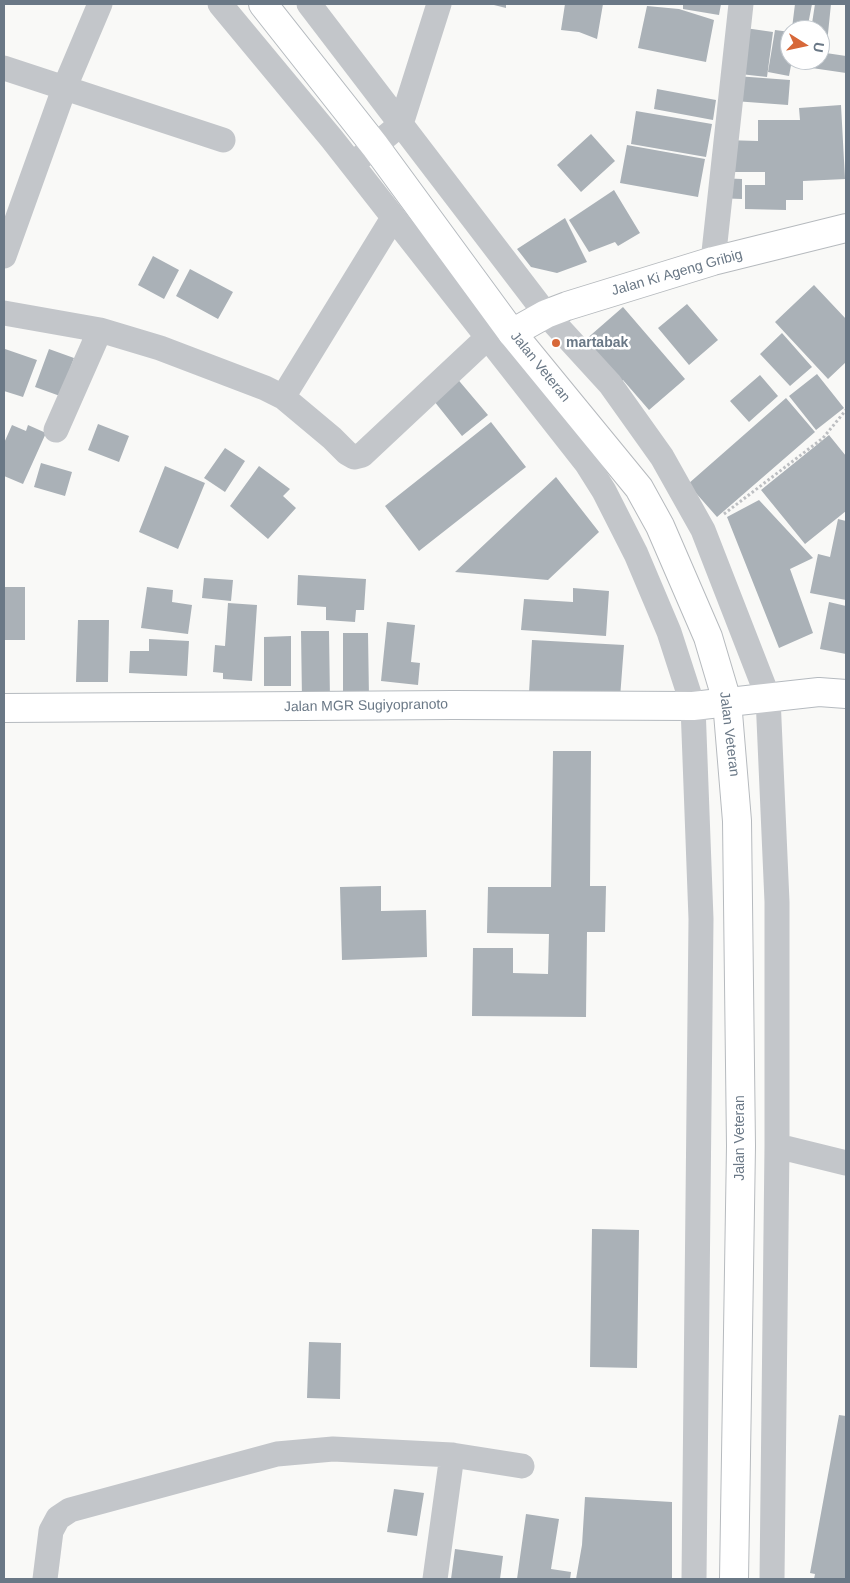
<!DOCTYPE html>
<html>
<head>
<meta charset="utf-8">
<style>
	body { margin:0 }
	#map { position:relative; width:850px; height:1583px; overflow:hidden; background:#f9f9f7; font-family:Arial,sans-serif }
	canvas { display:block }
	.frame { position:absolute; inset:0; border:5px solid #6a7886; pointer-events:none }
	.north { position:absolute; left:780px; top:20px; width:50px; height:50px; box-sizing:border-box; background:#fff; border:1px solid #c3c9cf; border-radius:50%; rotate:100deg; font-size:14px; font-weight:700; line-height:20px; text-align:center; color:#6a7886 }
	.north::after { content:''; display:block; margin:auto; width:18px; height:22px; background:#d76839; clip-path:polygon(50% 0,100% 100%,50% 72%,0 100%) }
</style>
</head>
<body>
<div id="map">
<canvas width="850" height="1583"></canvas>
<div class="frame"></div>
<div class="north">U</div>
</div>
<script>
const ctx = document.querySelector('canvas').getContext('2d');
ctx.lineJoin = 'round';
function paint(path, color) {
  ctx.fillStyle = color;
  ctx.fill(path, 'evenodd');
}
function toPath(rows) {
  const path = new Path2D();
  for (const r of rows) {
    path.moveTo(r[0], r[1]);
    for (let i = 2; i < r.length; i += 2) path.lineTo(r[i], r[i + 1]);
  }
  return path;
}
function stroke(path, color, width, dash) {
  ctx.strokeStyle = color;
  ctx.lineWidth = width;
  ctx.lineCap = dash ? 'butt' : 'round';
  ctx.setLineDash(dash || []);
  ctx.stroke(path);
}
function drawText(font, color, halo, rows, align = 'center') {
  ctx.font = font + ' Arial,sans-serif';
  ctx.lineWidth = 5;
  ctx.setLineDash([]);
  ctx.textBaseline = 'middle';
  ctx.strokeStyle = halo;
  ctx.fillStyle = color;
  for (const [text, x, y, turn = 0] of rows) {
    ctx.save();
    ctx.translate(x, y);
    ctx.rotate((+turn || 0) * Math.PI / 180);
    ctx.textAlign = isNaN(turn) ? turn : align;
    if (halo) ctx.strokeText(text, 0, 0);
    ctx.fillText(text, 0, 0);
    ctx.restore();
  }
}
paint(toPath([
	[490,4,506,4,506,8],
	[565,4,603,4,597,39,579,32,561,30],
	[683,4,721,4,719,15,683,9],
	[795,4,812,4,807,30,792,28],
	[815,4,831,4,826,53,846,56,846,73,805,67,806,60,820,60,820,30,811,30],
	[647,6,679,9,714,20,706,62,638,48],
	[738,27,773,32,767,77,731,73],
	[775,30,790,32,790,60,792,60,789,76,768,72],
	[736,76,790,80,788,105,734,101],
	[657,89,716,100,713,120,654,109],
	[841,105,845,179,803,181,803,200,786,200,786,210,745,209,745,185,765,185,765,172,720,172,725,140,758,141,758,120,800,120,799,108],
	[636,111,712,124,706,157,631,144],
	[591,134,615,161,581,192,557,165],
	[627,145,705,159,698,197,620,183],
	[717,178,742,179,742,199,715,198],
	[614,190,640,233,618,246,615,242,589,252,569,220],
	[565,218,587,262,557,273,531,267,517,249],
	[153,256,179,270,164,299,138,285],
	[190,269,233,292,218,319,176,296],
	[814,285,846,319,846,362,828,379,775,322],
	[687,304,718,340,689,365,658,328],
	[623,307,685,379,649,410,623,380,620,382,584,341],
	[782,333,812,367,790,386,760,354],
	[5,349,37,360,23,397,4,391],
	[49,349,74,358,60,396,35,387],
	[817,374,844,408,816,430,789,396],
	[760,375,778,396,749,422,730,401],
	[455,376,488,415,462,436,430,396],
	[786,398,815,432,717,517,688,484],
	[491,422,526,467,419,551,385,506],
	[98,424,129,436,119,462,88,450],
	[12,425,26,431,28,425,46,433,23,484,4,476,4,443],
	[829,435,846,456,846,511,805,544,761,490],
	[225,448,245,461,225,492,204,478],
	[41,463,72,472,65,496,34,487],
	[165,466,205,483,178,549,139,532],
	[259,466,290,489,283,496,296,508,268,539,230,506],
	[556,477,599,532,548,580,455,572],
	[759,500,813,558,790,569,813,633,779,648,727,517],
	[838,519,846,521,846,600,810,593,818,554,830,557],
	[298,575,366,579,364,610,356,610,355,622,326,620,326,607,297,605],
	[204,578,233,580,231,601,202,598],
	[4,587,25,587,25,640,4,640],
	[147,587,173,590,172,602,192,605,188,634,141,628],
	[573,588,609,591,606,636,521,630,524,599,573,602],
	[829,602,846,606,846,654,820,649],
	[228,603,257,605,252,681,223,679,223,673,213,672,215,645,225,646],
	[78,620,109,620,108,682,76,682],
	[387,622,415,625,411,662,420,663,418,685,381,681],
	[301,631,329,631,330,700,302,700],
	[343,633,368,633,369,698,343,699],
	[291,636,291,686,264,686,264,637],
	[149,639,189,641,187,676,129,673,130,651,149,651],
	[532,640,624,645,620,698,529,693],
	[553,751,591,751,590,886,606,886,605,932,587,932,586,1017,472,1016,473,948,513,948,513,973,548,974,549,934,487,933,488,887,551,887],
	[381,886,381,911,426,910,427,957,342,960,340,887],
	[592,1229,639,1230,637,1368,590,1367],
	[309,1342,341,1343,340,1399,307,1398],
	[839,1415,846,1416,846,1579,814,1579,815,1574,810,1573],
	[394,1489,424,1493,417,1536,387,1532],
	[585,1497,672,1502,672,1579,576,1579,582,1545],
	[526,1514,559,1519,551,1569,571,1572,570,1579,517,1579],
	[455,1549,503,1556,500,1579,451,1579]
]), '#aab1b7');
const secondary = toPath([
	[263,4,375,146,512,333],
	[4,708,453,705,693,706,819,692,846,694]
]);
const primary = toPath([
	[734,1579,741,1146,737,821,727,701,708,637,660,526,639,488,512,333,546,314,567,306,713,261,846,228]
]);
stroke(secondary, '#b5babf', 30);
stroke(primary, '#b6babe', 30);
stroke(toPath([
	[724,514,823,438,846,410]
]), '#bdbfc2', 3, [2.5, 2.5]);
stroke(toPath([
	[220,4,332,139,587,464,604,491,636,554,669,632,693,706,701,919,694,1579],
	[309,4,546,314,610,384,662,457,703,530,768,697,777,902,777,1146,772,1579],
	[4,68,223,140],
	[360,158,401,124,439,4],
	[4,256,64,89,100,4],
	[713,261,741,4],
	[4,313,100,330,160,348,265,388,283,397,332,438,347,453,354,457,362,455,487,338],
	[283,397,393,218],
	[56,430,100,330],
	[777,1146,846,1163],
	[45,1579,51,1531,58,1518,70,1510,277,1454,333,1449,452,1455,522,1466],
	[435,1579,452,1455]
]), '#c3c6ca', 25);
stroke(secondary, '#fff', 28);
stroke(primary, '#fff', 28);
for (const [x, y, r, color] of [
	[556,343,5,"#d76839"]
]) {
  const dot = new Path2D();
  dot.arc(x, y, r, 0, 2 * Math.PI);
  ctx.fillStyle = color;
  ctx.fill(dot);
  stroke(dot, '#fff', 2);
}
drawText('14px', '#6a7886', '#fff', [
	["Jalan Ki Ageng Gribig",677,273,-16],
	["Jalan Veteran",540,367,51],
	["Jalan MGR Sugiyopranoto",366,706,-1],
	["Jalan Veteran",729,734,83],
	["Jalan Veteran",740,1138,-90]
]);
drawText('bold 14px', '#6a7886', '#fff', [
	["martabak",566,343]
], 'left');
</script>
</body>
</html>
